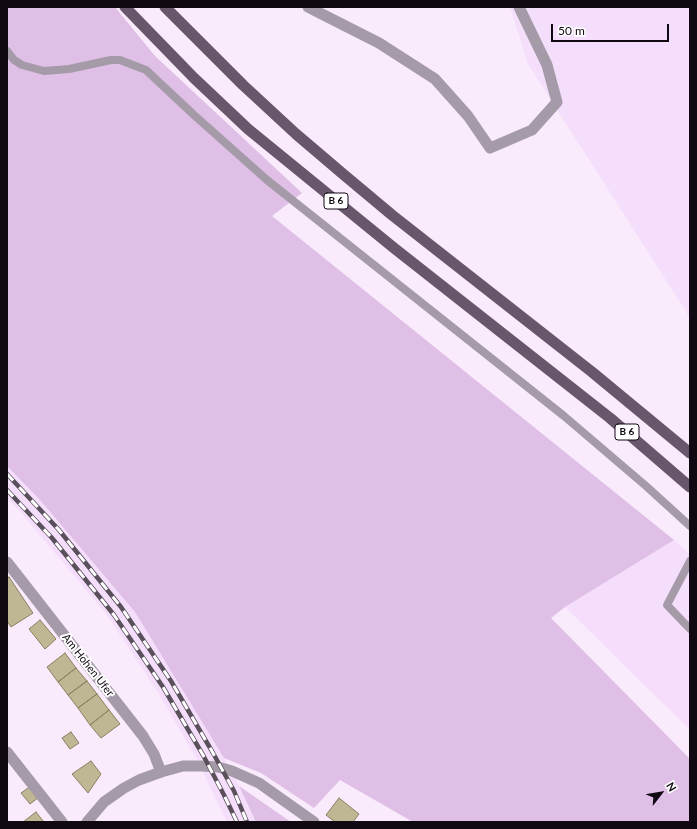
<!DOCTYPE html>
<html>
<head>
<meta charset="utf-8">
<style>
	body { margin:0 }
	#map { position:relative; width:697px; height:829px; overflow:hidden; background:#f9eafc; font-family:Lato,sans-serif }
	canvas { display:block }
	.frame { position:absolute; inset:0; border:8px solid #110912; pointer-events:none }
	.north { position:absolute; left:641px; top:773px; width:40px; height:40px; -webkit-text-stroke:3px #fff; paint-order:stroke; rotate:59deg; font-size:11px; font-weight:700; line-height:16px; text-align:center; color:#110912 }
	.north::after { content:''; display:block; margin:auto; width:14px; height:18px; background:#110912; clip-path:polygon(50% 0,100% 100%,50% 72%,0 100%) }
	.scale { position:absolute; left:551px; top:24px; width:118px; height:18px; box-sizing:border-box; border:2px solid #110912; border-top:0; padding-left:5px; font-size:12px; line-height:14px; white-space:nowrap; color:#110912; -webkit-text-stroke:3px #fff; paint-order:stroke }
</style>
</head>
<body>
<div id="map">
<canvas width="697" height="829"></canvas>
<div class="frame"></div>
<div class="north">N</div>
<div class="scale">50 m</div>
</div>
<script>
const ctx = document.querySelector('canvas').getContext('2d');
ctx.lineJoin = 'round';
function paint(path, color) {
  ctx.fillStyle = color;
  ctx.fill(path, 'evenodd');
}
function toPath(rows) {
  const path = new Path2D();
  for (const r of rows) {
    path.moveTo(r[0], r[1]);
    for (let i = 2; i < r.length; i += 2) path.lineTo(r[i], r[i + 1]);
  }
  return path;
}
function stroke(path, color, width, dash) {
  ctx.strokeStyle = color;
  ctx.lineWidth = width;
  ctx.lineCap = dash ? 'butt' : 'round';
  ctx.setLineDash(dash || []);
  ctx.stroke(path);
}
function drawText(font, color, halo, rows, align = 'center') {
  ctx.font = font + ' Lato,sans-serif';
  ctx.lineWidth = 4;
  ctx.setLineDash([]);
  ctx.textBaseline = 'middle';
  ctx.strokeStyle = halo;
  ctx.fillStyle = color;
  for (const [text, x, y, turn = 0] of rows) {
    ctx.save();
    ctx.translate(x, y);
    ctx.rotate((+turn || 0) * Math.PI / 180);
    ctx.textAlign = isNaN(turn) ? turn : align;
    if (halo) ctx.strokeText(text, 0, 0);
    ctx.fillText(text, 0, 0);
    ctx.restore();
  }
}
paint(toPath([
	[510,7,690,7,690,318,528,64],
	[7,466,40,500,135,612,224,758,239,786,256,822,227,822,195,756,157,691,107,615,22,514,7,498],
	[674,540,690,554,690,730,565,607]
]), '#f5defb');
paint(toPath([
	[7,7,115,7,155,56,302,193,272,216,674,540,565,607,551,618,690,759,690,822,413,822,340,780,314,808,261,773,224,758,135,612,40,500,7,466],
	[239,786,291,822,256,822]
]), '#dfbfe6');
const building = toPath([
	[9,577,33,613,11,627,7,621,7,579,9,577],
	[40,620,56,639,45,649,29,629,40,620],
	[65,653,76,668,58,682,47,667,65,653],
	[76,668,87,681,68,695,58,682,76,668],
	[87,681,97,694,78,708,68,695,87,681],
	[97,694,109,710,90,725,78,708,97,694],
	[109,710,120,724,101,738,90,725,109,710],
	[71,732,79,743,70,749,62,738,71,732],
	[91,761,101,774,88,793,72,774,91,761],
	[31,786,39,797,30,804,21,793,31,786],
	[339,798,359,814,353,822,335,822,326,815,339,798],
	[36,812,44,822,23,822,36,812]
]);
paint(building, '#bfb794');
stroke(building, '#88805f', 1);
stroke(toPath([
	[7,51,14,60,22,65,44,71,69,69,111,60,120,60,146,70,194,115,267,180,564,416,646,486,690,526],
	[690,561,667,605,690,629]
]), '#a59ba8', 8);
stroke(toPath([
	[308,7,379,43,435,79,468,116,490,148,532,130,557,102,547,65,519,7],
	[7,562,143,736,154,754,161,772],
	[7,752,62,822]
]), '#a59ba8', 11);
stroke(toPath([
	[87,822,104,802,124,788,139,780,161,772,183,766,201,766,218,767,232,771,259,783,314,822]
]), '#a59ba8', 11);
stroke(toPath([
	[125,7,194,78,248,129,394,248,610,418,690,487],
	[165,7,243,85,296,134,343,174,392,215,592,372,690,453]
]), '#68566c', 11);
const rail = toPath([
	[7,474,59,530,121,607,171,681,213,753,234,791,247,822],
	[7,490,52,538,114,615,163,687,203,755,224,795,237,822]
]);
stroke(rail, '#5a505c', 4.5);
stroke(rail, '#fff', 3, [9]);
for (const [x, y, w] of [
	[336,201,24],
	[627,432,24]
]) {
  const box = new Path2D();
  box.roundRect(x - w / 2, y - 8, w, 16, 3);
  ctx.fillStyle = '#fff';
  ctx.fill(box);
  stroke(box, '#110912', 1);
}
drawText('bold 10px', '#110912', null, [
	["B 6",336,201],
	["B 6",627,432]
]);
drawText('11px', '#110912', '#fff', [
	["Am Hohen Ufer",88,665,52]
]);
</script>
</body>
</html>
